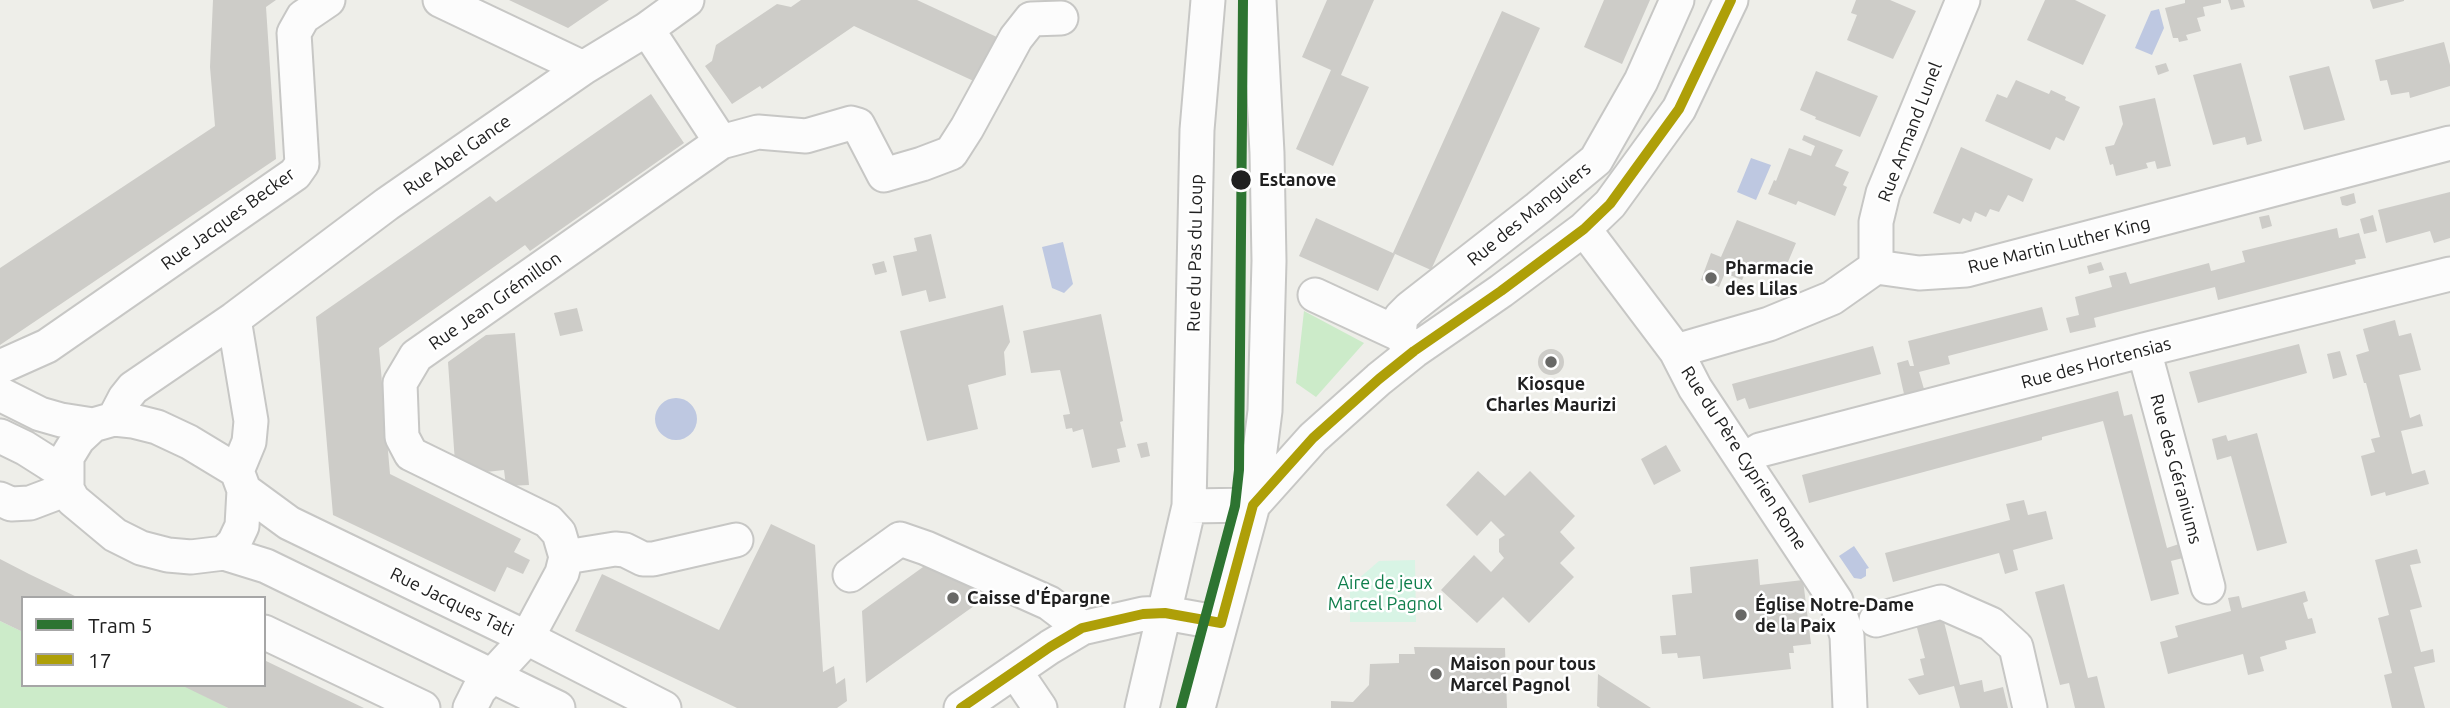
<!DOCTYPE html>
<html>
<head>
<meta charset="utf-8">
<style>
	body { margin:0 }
	#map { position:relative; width:2450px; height:708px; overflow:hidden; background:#eeeee9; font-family:Ubuntu,sans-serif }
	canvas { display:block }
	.legend { position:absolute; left:21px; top:596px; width:245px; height:91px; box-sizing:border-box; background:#fff; border:2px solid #a6a6a6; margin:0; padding:9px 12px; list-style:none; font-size:21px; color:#202020 }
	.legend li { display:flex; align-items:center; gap:14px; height:35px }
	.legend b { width:35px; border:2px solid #a6a6a6 }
</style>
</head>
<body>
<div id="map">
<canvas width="2450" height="708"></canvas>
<ul class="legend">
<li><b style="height:9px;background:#2d7431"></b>Tram 5</li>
<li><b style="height:9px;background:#ae9f08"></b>17</li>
</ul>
</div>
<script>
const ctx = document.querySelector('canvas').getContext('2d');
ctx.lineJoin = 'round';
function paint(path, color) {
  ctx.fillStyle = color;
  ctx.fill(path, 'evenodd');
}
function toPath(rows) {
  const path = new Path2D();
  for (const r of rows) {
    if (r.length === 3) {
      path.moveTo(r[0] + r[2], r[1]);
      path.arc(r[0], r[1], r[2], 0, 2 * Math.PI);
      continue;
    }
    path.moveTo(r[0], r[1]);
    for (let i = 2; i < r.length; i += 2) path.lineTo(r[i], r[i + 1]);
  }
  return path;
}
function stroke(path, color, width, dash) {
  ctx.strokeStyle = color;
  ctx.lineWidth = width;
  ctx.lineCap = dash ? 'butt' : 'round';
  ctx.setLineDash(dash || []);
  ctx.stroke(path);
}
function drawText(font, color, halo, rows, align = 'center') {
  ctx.font = font + ' Ubuntu,sans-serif';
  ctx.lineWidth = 5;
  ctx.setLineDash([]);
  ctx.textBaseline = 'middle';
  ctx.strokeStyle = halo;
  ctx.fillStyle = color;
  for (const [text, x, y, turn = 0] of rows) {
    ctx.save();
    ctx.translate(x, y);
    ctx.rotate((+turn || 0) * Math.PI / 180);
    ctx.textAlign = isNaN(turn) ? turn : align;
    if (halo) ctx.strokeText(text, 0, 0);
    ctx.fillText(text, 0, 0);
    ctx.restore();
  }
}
paint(toPath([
	[1304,311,1364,343,1316,397,1296,383],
	[0,621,23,632,23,685,183,685,228,708,0,708]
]), '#ccebc9');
paint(toPath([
	[1415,560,1416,622,1350,622,1350,586,1379,561]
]), '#d8f4e5');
paint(toPath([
	[2159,9,2164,28,2152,55,2135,48,2151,11],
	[1751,158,1771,165,1756,200,1737,192],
	[1063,242,1073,284,1064,293,1052,288,1042,247],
	[676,419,21],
	[1854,546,1869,568,1866,569,1866,576,1861,579,1854,578,1839,556]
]), '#bec8e1');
paint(toPath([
	[213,0,276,0,266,7,276,159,0,345,0,268,215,126,210,67],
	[509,0,609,0,568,28],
	[801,0,917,0,999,38,978,83,854,26,762,89,760,86,732,104,705,66,712,61,716,45,777,4,791,7],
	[1327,0,1374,0,1341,75,1369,87,1333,166,1296,149,1331,70,1302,57],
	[1604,0,1650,0,1622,64,1584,47],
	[1856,0,1890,0,1916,11,1893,59,1847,40,1857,15,1851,13],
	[2045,0,2075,0,2106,15,2083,65,2027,40],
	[2185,0,2221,0,2221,3,2203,7,2205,16,2197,18,2201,31,2186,35,2188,40,2179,42,2178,38,2173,38,2165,8,2185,3],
	[2228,0,2243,0,2245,7,2231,10],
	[2370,0,2404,0,2404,1,2373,9],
	[1502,11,1540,28,1431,270,1393,253],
	[2444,42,2450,65,2450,86,2410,98,2409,92,2391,95,2387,80,2380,81,2375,60],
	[2166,63,2169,71,2158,75,2155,66],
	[2241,63,2262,141,2247,145,2245,137,2213,145,2193,75],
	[2329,66,2345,120,2304,130,2289,76],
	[1816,71,1878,96,1860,137,1815,119,1816,117,1800,110],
	[2016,80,2049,94,2051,90,2066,97,2065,100,2080,107,2064,141,2056,137,2050,150,1985,121,1997,94,2007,98],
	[651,94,684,143,530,251,525,245,379,348,390,474,521,539,514,552,530,560,523,574,507,567,495,592,333,515,316,317,490,196,496,202],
	[2155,98,2171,166,2157,169,2155,161,2146,163,2148,168,2116,176,2113,164,2110,165,2105,147,2114,145,2123,124,2119,106],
	[1804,135,1843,150,1835,166,1849,172,1843,185,1847,187,1835,216,1798,201,1796,205,1768,194,1774,180,1776,181,1789,148,1811,156,1815,146,1802,140],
	[1961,147,2033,179,2023,202,2008,195,1999,212,1990,209,1986,217,1975,212,1971,222,1963,218,1960,224,1933,213],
	[2450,192,2450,238,2434,243,2430,231,2386,243,2378,210],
	[2354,193,2356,203,2347,206,2342,205,2340,197],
	[2269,215,2272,226,2262,229,2259,217],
	[2373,215,2377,231,2364,234,2360,219],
	[1316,218,1395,254,1378,291,1299,256],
	[1737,220,1796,243,1785,269,1772,264,1767,275,1748,268,1742,280,1725,273,1719,287,1701,280,1711,253,1721,257],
	[2337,228,2339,238,2359,233,2366,258,2355,260,2356,264,2218,300,2215,287,2094,318,2096,327,2070,333,2066,318,2079,315,2075,297,2112,287,2109,276,2126,272,2130,284,2209,263,2211,271,2245,262,2242,251],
	[931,234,946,298,929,302,926,290,902,296,893,256,917,251,914,238],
	[884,261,887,272,875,275,872,264],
	[2101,262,2104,270,2089,274,2087,266],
	[1003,305,1010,342,1004,352,1006,375,968,385,978,429,927,441,900,331],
	[2042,307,2048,330,1948,356,1950,364,1919,372,1924,389,1904,394,1897,363,1908,360,1910,366,1914,366,1908,341],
	[577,308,583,331,560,336,554,313],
	[1101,314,1123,421,1120,422,1126,447,1117,449,1120,462,1092,468,1083,429,1073,432,1072,428,1066,429,1063,415,1070,414,1060,370,1031,373,1023,331],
	[2395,320,2399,336,2411,333,2421,370,2399,375,2410,418,2420,414,2423,426,2401,431,2412,474,2425,470,2429,484,2386,496,2385,492,2371,496,2361,456,2375,452,2371,439,2380,437,2366,383,2364,383,2356,355,2369,351,2363,329],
	[515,333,529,485,506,486,504,470,477,473,455,463,448,362,486,335],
	[2299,344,2307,373,2198,403,2189,372],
	[1873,346,1881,374,1749,409,1745,398,1737,401,1732,384],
	[1551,362,13],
	[2340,351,2347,375,2333,379,2327,354],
	[2118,391,2124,416,2132,414,2167,548,2179,544,2183,558,2171,561,2179,594,2151,601,2103,421,2042,437,2042,440,1809,503,1802,475],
	[2257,433,2287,543,2257,551,2231,456,2217,460,2212,439,2226,435,2228,441],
	[1147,442,1150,456,1141,458,1137,444],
	[1666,445,1681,471,1654,485,1641,459],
	[1478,471,1505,496,1530,471,1575,516,1560,532,1575,548,1560,563,1574,577,1529,623,1503,597,1477,623,1441,590,1474,555,1491,572,1504,558,1499,552,1499,539,1505,535,1491,521,1477,536,1446,505],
	[2024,500,2028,515,2046,511,2053,539,2013,550,2018,570,2005,574,1999,553,1893,582,1885,553,2010,520,2006,504],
	[771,524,815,545,823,672,834,666,836,684,845,678,847,701,837,708,737,708,575,631,602,574,719,630],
	[2417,549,2421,563,2410,565,2422,607,2410,610,2421,652,2433,649,2435,662,2414,667,2425,708,2392,708,2384,675,2392,673,2378,618,2389,615,2375,560],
	[0,559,29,574,79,598,23,598,23,632,0,621],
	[1758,559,1760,585,1803,580,1811,644,1793,646,1794,653,1789,653,1791,669,1703,679,1700,656,1678,658,1677,653,1662,654,1660,636,1676,635,1672,595,1692,593,1690,567],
	[930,562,995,591,866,683,862,611],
	[2064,584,2088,678,2097,676,2105,708,2075,708,2069,683,2060,685,2035,592],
	[2305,591,2308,601,2303,603,2308,619,2312,618,2316,633,2285,641,2287,649,2260,657,2264,671,2248,675,2243,654,2168,674,2160,642,2178,637,2175,626,2231,611,2228,598,2239,596,2242,608],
	[1943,618,1960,685,1982,680,1984,692,2003,687,2008,708,1960,708,1954,686,1919,695,1908,679,1924,675,1920,659,1925,658,1916,624],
	[1414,647,1505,648,1507,708,1331,708,1331,701,1353,702,1369,685,1370,664,1399,663,1399,654,1415,654],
	[264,660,322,688,364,708,228,708,181,685,264,685],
	[1598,674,1651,708,1600,708,1597,706]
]), '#cdccc8');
const minor = toPath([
	[440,0,583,68],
	[647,29,721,142],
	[1584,229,1676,351,1695,388,1836,601,1847,636,1850,708],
	[1876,267,1876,222,1883,193,1963,0],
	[1315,295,1399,334,1412,349],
	[234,319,251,421,249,442,237,471],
	[1399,334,1401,317,1410,308,1538,208,1596,160,1641,81,1677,0],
	[2144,350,2208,587],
	[1676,351,1769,324,1832,298,1876,267,1919,273,1966,270,2450,143],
	[0,367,47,346,295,174,302,164,294,33,303,17,328,0],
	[0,394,40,414,61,420,93,425],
	[114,419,125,398,133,388,234,319,387,204,583,68,647,29,687,0],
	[0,436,25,448,66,474],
	[1744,460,1760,450,2144,350,2450,274],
	[244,490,289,523,527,638,664,708],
	[0,499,11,504,30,503,67,489],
	[1253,505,1265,411,1269,261,1267,153,1259,0],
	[1189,506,1253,505],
	[224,553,234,543,242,526,244,490,237,471,189,442,157,427,133,421,114,419,93,425,78,439,67,457,67,489,73,500,115,535,141,548,168,555,191,557,224,553,266,566,558,708],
	[566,557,615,549,625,550,643,559,653,559,736,540],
	[850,575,900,539,926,548,1049,603,1082,628],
	[1876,620,1941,602,1991,624,2016,647,2030,708],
	[264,632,423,708],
	[1015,671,1040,708],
	[470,708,479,690,527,638,562,573,566,557,559,533,548,521,411,454,402,437,400,383,416,356,721,142,758,132,806,136,851,123,858,125,884,175,922,164,951,153,967,128,1016,38,1031,19,1061,18],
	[961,708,1050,647,1082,628,1143,614,1165,613,1221,623],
	[1142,708,1189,506,1197,130,1208,0],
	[1198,708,1253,505,1313,438,1379,379,1414,351,1501,291,1584,229,1610,204,1679,109,1731,0]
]);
stroke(minor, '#c7c7c5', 37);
stroke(minor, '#fcfcfc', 33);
stroke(toPath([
	[961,708,1050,647,1082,628,1143,614,1165,613,1221,623,1253,505,1313,438,1379,379,1414,351,1501,291,1584,229,1610,204,1679,109,1731,0]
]), '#ae9f08', 10);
stroke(toPath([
	[1181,708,1235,506,1239,470,1243,0]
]), '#2d7431', 10);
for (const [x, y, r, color] of [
	[1241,180,11,"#202020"],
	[1711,278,7,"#686866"],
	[1551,362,7,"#686866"],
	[953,598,7,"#686866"],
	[1741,615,7,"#686866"],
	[1436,674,7,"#686866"]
]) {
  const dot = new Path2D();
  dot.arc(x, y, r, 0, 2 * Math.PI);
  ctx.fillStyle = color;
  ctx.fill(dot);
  stroke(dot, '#fff', 2.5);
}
drawText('18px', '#202020', '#fff', [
	["Rue Armand Lunel",1910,132,-69],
	["Rue Abel Gance",457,155,-35],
	["Rue des Manguiers",1529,214,-39],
	["Rue Jacques Becker",228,219,-36],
	["Rue Martin Luther King",2059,245,-14],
	["Rue du Pas du Loup",1195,253,-89],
	["Rue Jean Grémillon",495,301,-35],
	["Rue des Hortensias",2096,363,-15],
	["Rue du Père Cyprien Rome",1744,458,57],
	["Rue des Géraniums",2176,469,75],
	["Rue Jacques Tati",452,602,26]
]);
drawText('bold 18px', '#202020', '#fff', [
	["Estanove",1259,180]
], 'left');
drawText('bold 18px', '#202020', '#fff', [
	["Pharmacie",1725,268],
	["des Lilas",1725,289],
	["Kiosque",1551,384,"center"],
	["Charles Maurizi",1551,405,"center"],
	["Caisse d'Épargne",967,598],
	["Église Notre-Dame",1755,605],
	["de la Paix",1755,626],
	["Maison pour tous",1450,664],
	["Marcel Pagnol",1450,685]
], 'left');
drawText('18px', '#0f7e4c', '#fff', [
	["Aire de jeux",1385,583],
	["Marcel Pagnol",1385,604]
]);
</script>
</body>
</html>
